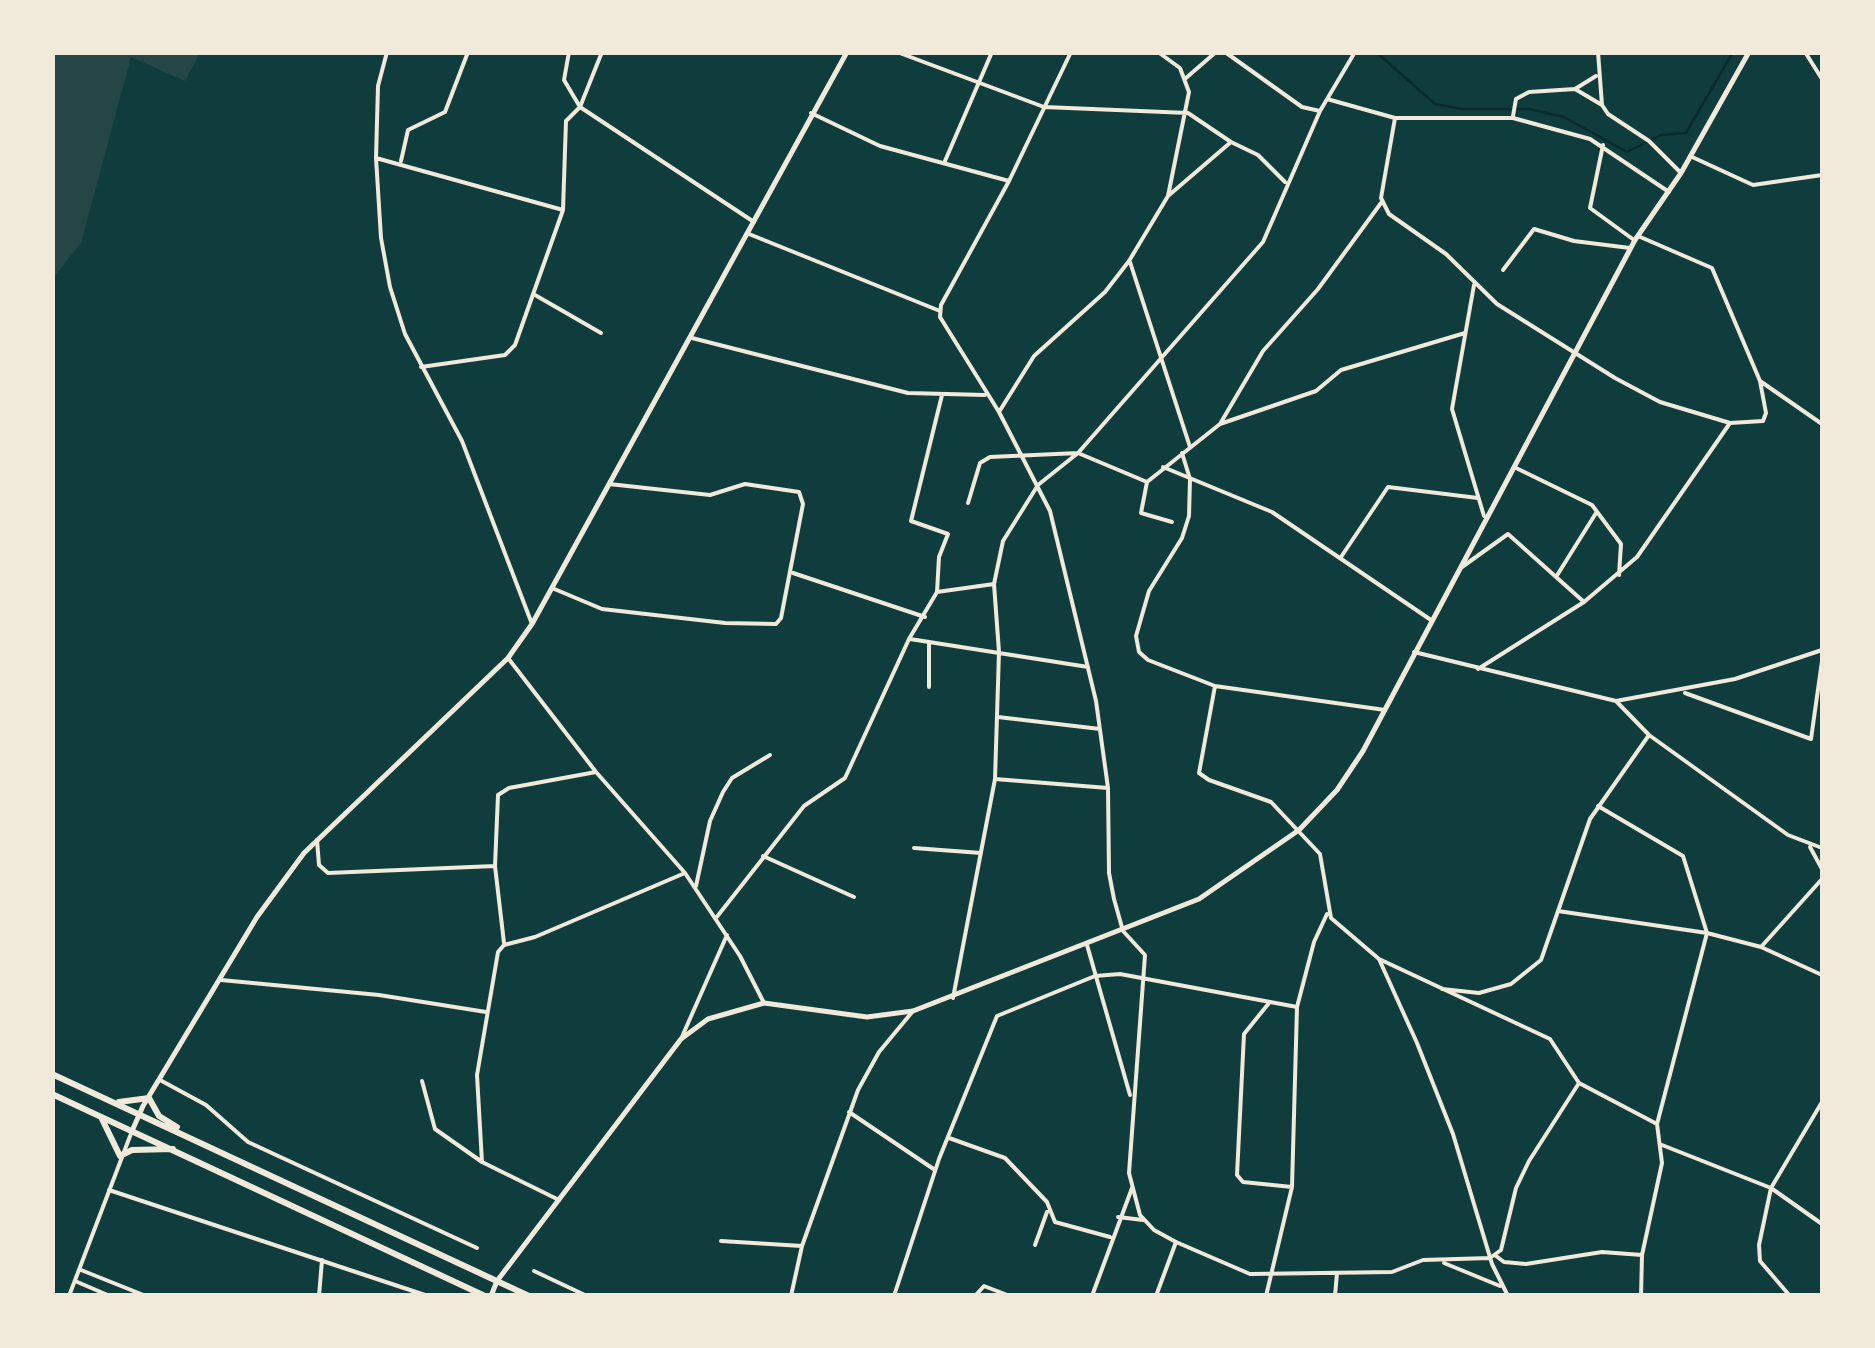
<!DOCTYPE html>
<html>
<head>
<meta charset="utf-8">
<style>
	body { margin:0 }
	#map { position:relative; width:1875px; height:1348px; overflow:hidden; background:#0f3d3e; font-family:"Archivo Narrow",sans-serif }
	canvas { display:block }
	.frame { position:absolute; inset:0; border:55px solid #f1e9da; pointer-events:none }
</style>
</head>
<body>
<div id="map">
<canvas width="1875" height="1348"></canvas>
<div class="frame"></div>
</div>
<script>
const ctx = document.querySelector('canvas').getContext('2d');
ctx.lineJoin = 'round';
function paint(path, color) {
  ctx.fillStyle = color;
  ctx.fill(path, 'evenodd');
}
function toPath(rows) {
  const path = new Path2D();
  for (const r of rows) {
    path.moveTo(r[0], r[1]);
    for (let i = 2; i < r.length; i += 2) path.lineTo(r[i], r[i + 1]);
  }
  return path;
}
function stroke(path, color, width, dash) {
  ctx.strokeStyle = color;
  ctx.lineWidth = width;
  ctx.lineCap = dash ? 'butt' : 'round';
  ctx.setLineDash(dash || []);
  ctx.stroke(path);
}
paint(toPath([
	[53,52,200,53,185,81,131,57,81,243,53,278]
]), '#244646');
stroke(toPath([
	[1376,52,1435,104,1462,109,1529,109,1564,117,1627,152,1661,135,1686,133,1733,52]
]), '#0a2a2b', 2.5);
stroke(toPath([
	[387,52,378,86,376,158,381,238,390,287,405,334,462,441,532,624],
	[569,52,564,80,580,107,602,52],
	[897,52,1044,107,1188,113,1231,142],
	[1071,52,1009,181,941,305,940,317,999,412,1050,511,1096,701,1108,788,1109,873,1114,899,1123,931,1145,955,1129,1173,1140,1215,1154,1230,1176,1242,1250,1274,1392,1272,1423,1260,1490,1258,1501,1250,1516,1188,1529,1161,1579,1083],
	[1158,52,1180,68,1189,92,1168,196],
	[1225,52,1302,107,1320,111],
	[1598,52,1602,105,1608,114,1649,141,1681,173],
	[1805,52,1822,79],
	[1186,78,1216,52],
	[1575,89,1596,76],
	[1327,99,1395,118,1513,118,1590,139,1669,192],
	[811,113,880,146,1009,181],
	[1513,116,1516,99,1529,92,1575,89,1602,105],
	[1395,118,1381,198,1389,214,1446,254,1497,304,1615,378,1660,402,1730,423],
	[1603,145,1590,208,1634,240],
	[1690,156,1753,185,1822,175],
	[376,158,563,210],
	[401,161,408,130,445,112,468,52],
	[945,161,992,52],
	[749,234,940,311],
	[1638,236,1712,268,1760,381,1822,424],
	[1130,262,1190,447],
	[1503,270,1534,229,1574,241,1630,248],
	[1474,285,1452,409,1484,516],
	[535,295,601,333],
	[692,338,908,393,985,395],
	[421,367,505,355,515,345,563,210,566,121,580,107,754,222],
	[999,412,1034,356,1105,292,1129,261,1168,196,1231,142,1258,155,1285,182],
	[1220,424,1263,351,1318,289,1381,203],
	[1182,453,1190,479,1189,516,1182,538,1149,591,1136,636,1139,652,1148,660,1215,686,1385,710],
	[1163,467,1272,512,1431,620],
	[1514,467,1592,505,1621,544,1619,575],
	[1147,482,1141,513,1172,522],
	[968,503,980,463,990,457,1078,453,1147,482,1220,424,1316,391,1341,370,1465,333],
	[1341,557,1388,487,1478,498],
	[1462,567,1508,534,1584,602],
	[793,573,925,617],
	[1556,577,1596,513],
	[552,588,602,609,725,623,776,624,781,618,803,504,799,492,745,484,710,495,609,484],
	[937,592,994,584],
	[910,639,1088,667],
	[1414,652,1616,701,1735,679,1822,650],
	[508,658,596,772,685,873,740,956,764,1003],
	[1478,669,1584,602,1637,557,1730,423,1763,421,1766,413,1760,381],
	[1215,686,1199,773,1209,780,1271,802,1320,854,1331,918,1379,959,1417,1043,1453,1134,1492,1264,1508,1296],
	[929,687,929,642],
	[1685,693,1811,739,1822,661],
	[998,717,1100,729],
	[1649,735,1788,835,1822,848],
	[995,779,1108,788],
	[1598,806,1683,856,1707,933,1657,1124,1662,1163,1642,1255,1641,1296],
	[317,840,319,865,328,873,495,866],
	[1810,847,1822,869],
	[914,848,981,853],
	[763,856,854,897],
	[696,886,710,821,723,792,732,778,770,755],
	[1558,911,1707,933,1761,947,1822,975],
	[716,918,804,806,845,778,909,639,937,592,939,557,948,534,911,521,942,395],
	[504,943,495,866,498,795,509,788,596,772],
	[1087,945,1130,1095],
	[1761,947,1822,879],
	[1379,959,1550,1039,1579,1083,1657,1124],
	[221,980,379,995,486,1012],
	[1442,989,1479,993,1511,984,1541,960,1590,819,1649,735,1616,701],
	[953,998,995,779,999,652,994,584,1003,541,1038,485,1078,453,1263,242,1320,111,1355,52],
	[1269,1003,1244,1034,1237,1175,1243,1182,1292,1187],
	[681,1039,727,935],
	[160,1080,206,1105,248,1142,477,1248],
	[422,1081,435,1129,482,1162],
	[849,1112,935,1170],
	[949,1138,1005,1158,1047,1202,1055,1222,1110,1237],
	[1662,1145,1771,1188,1822,1224],
	[109,1190,428,1296],
	[559,1200,482,1162,477,1075,498,952,504,945,535,937,685,873],
	[1118,1217,1143,1220],
	[721,1241,802,1246],
	[1035,1245,1047,1212],
	[1496,1256,1504,1262,1526,1264,1602,1252,1642,1255],
	[1444,1263,1500,1286],
	[81,1270,146,1296],
	[534,1271,587,1296],
	[75,1281,110,1296],
	[69,1296,132,1131],
	[319,1296,322,1260],
	[791,1296,802,1246,858,1090,879,1052,913,1011],
	[894,1296,939,1159,997,1016,1095,976,1120,974,1297,1007],
	[975,1296,984,1286,1010,1296],
	[1092,1296,1132,1188],
	[1156,1296,1176,1242],
	[1266,1296,1292,1187,1297,1007,1314,942,1327,914],
	[1335,1296,1337,1273],
	[1790,1296,1760,1261,1759,1245,1771,1188,1822,1102]
]), '#f1e9da', 4);
stroke(toPath([
	[132,1131,143,1106,257,917,304,853,508,658,532,624,847,52],
	[491,1296,497,1281,681,1039,708,1019,764,1003,867,1017,913,1011,1199,899,1299,830,1337,790,1363,751,1635,240,1681,173,1749,52]
]), '#f1e9da', 5);
stroke(toPath([
	[52,1074,529,1296],
	[52,1094,485,1296],
	[119,1102,149,1098,159,1116,177,1127],
	[101,1117,120,1156,132,1150,173,1149]
]), '#f1e9da', 6);
</script>
</body>
</html>
